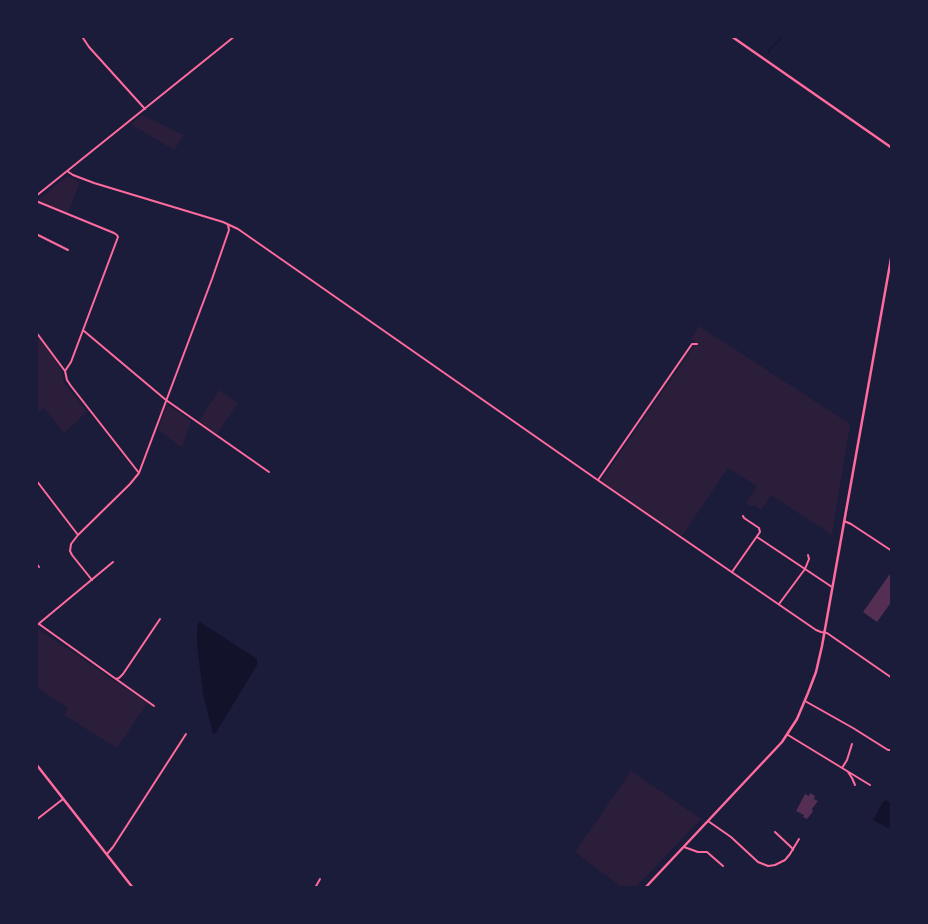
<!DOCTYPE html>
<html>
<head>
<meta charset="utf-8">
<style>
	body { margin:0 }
	#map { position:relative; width:928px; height:924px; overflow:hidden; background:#1b1b3a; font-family:Poppins,sans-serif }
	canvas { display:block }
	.frame { position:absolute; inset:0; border:38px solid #1b1b3a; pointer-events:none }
</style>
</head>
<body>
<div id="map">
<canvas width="928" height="924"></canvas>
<div class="frame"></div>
</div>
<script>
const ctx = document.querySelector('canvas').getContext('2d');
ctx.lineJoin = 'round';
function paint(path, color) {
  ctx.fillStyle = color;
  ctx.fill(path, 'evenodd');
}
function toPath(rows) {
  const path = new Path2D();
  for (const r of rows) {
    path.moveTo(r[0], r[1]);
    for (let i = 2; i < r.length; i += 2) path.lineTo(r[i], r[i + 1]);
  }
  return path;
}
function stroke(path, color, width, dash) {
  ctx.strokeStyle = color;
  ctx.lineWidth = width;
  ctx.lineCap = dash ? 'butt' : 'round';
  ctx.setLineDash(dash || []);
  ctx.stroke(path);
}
paint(toPath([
	[142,115,184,135,174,150,131,124],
	[67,176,80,182,68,213,38,200],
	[699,326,850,424,832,535,771,495,761,510,754,505,752,507,746,503,757,486,728,468,682,536,601,481,696,343,691,339],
	[36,334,52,355,61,370,64,383,87,412,64,433,44,408,36,414],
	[219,390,238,403,217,434,199,421],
	[167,404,191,421,182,448,158,429],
	[37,628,147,703,117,748,64,715,68,708,36,687,36,629],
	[631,771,701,819,635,888,623,888,575,852]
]), '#2a1e3b');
paint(toPath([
	[200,622,257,659,257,665,215,734,213,734,203,693,197,645,197,625],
	[886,800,892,804,892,824,888,828,873,820,883,802]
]), '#12122b');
stroke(toPath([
	[769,53,769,50,784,36]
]), '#12122b', 1);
paint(toPath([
	[892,571,892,601,877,622,863,612],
	[810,793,815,796,814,799,818,801,812,809,813,811,811,814,807,819,803,817,804,815,796,811,805,794,809,796]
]), '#542f53');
stroke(toPath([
	[83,38,89,47,145,109],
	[67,171,73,175,94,183,223,222,238,229,602,483,816,630,821,632,827,633,892,678],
	[36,196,235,36],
	[36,201,114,233,117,235,118,237,71,362,65,371],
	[36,234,68,250],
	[84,331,166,400,269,472],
	[36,332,65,371,67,380,71,386,139,473],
	[36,480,78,535],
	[598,480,692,344,697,344],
	[844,521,851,524,892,551],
	[757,537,832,587],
	[36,563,39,567],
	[732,572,760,532,759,528,744,518,743,516],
	[92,580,72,555,70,551,71,544,78,535,130,484,139,473,212,279,229,230,228,225],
	[779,604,805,569,809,559,808,555],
	[39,624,116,679,119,678,123,674,160,619],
	[36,626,113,562],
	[116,679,154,706],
	[805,701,853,728,888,750,892,750],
	[788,735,870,785],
	[842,768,847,760,852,744],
	[848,772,852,778,855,785],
	[36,820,63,799],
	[708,821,731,837,758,862,768,866,775,865,785,860,790,854,799,839],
	[775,832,792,848,793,850],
	[684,847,698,852,707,852,723,866],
	[107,854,113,847,186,734],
	[315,888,320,879]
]), '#ff6b9d', 2);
stroke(toPath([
	[731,36,892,148],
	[36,764,133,888],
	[645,888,782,742,797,719,808,693,816,672,822,646,892,253]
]), '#ff6b9d', 2.5);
</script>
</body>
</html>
